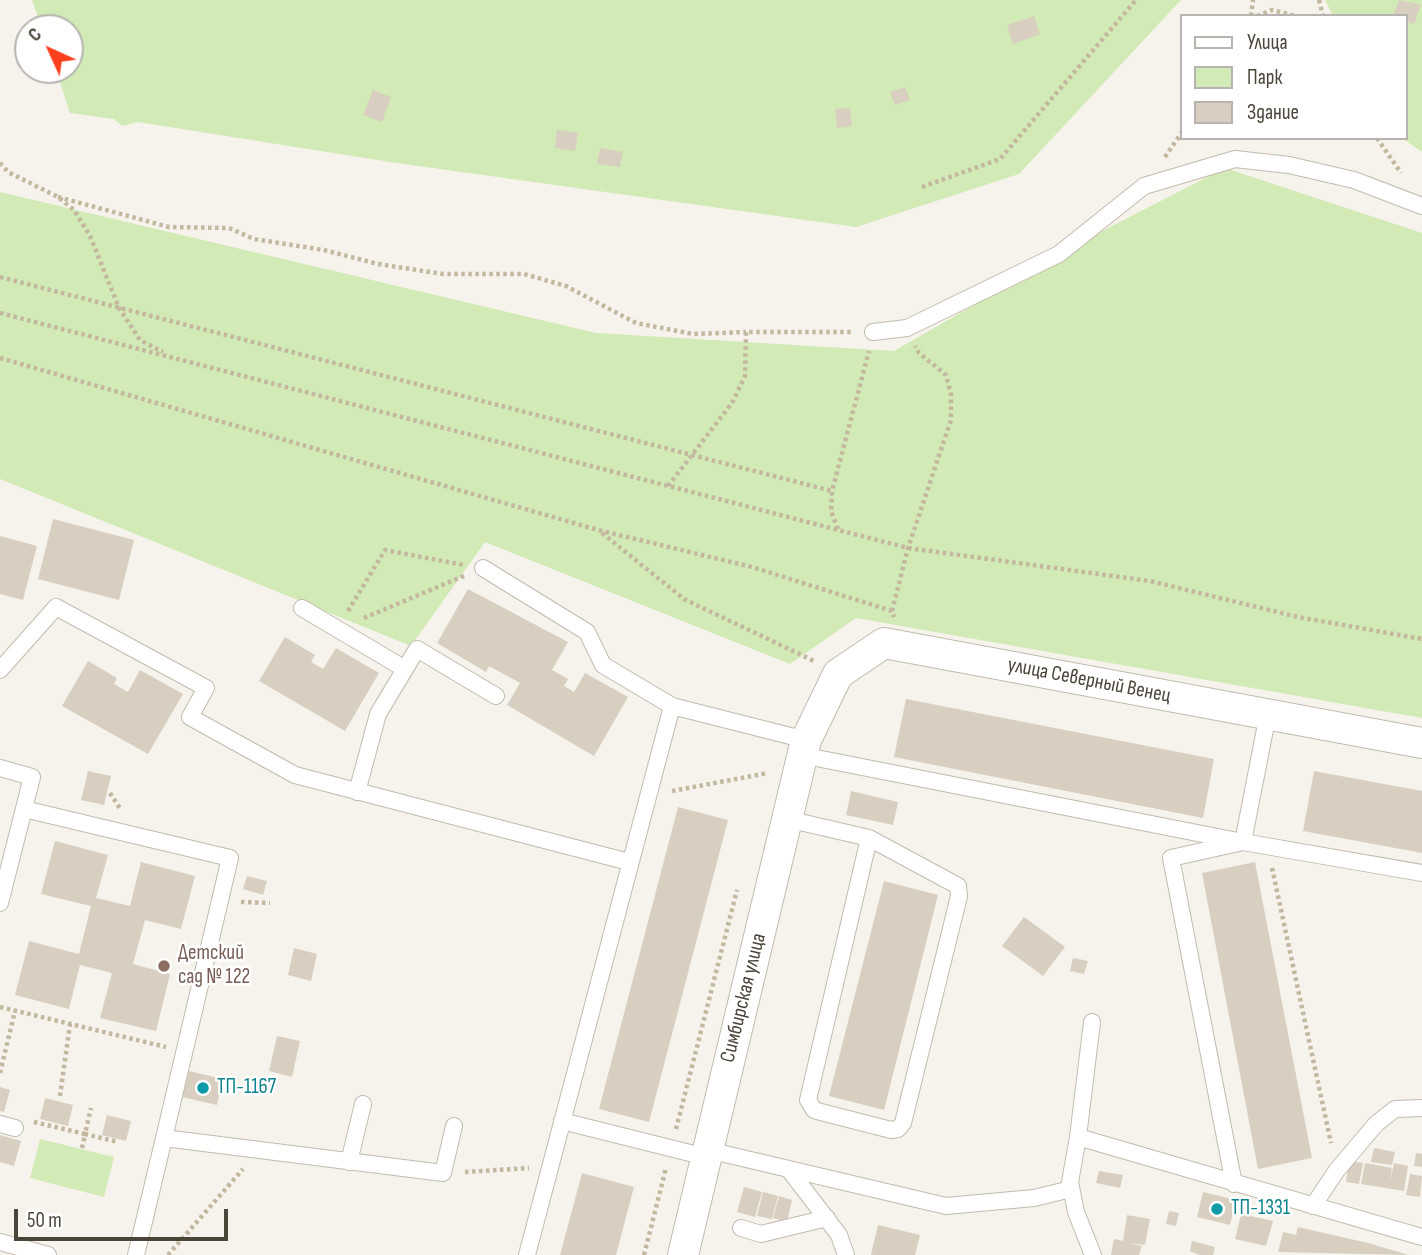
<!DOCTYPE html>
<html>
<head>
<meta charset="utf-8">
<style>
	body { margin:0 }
	#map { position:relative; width:1422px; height:1255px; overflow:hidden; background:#f6f3ec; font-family:"Sofia Sans Condensed",sans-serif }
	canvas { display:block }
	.legend { position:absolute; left:1180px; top:14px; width:228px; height:126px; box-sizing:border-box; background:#fff; border:2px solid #b7b4b0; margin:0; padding:9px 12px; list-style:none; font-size:21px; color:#4b4439 }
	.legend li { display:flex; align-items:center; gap:14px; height:35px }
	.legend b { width:35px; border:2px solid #b7b4b0 }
	.north { position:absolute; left:14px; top:14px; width:70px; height:70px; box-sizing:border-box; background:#fff; border:2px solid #b7b4b0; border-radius:50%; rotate:315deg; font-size:19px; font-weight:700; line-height:28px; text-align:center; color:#4b4439 }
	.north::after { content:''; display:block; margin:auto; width:24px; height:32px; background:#fc3f1d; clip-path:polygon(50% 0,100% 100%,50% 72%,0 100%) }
	.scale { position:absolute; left:14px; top:1209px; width:214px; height:32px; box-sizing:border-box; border:4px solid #4b4439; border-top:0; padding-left:9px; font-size:21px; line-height:24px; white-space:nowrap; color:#4b4439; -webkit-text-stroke:5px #fff; paint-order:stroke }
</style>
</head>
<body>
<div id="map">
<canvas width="1422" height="1255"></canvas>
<ul class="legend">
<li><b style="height:9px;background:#fff"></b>Улица</li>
<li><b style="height:19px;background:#d2eab5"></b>Парк</li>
<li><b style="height:19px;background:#d8cfc1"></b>Здание</li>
</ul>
<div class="north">С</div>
<div class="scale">50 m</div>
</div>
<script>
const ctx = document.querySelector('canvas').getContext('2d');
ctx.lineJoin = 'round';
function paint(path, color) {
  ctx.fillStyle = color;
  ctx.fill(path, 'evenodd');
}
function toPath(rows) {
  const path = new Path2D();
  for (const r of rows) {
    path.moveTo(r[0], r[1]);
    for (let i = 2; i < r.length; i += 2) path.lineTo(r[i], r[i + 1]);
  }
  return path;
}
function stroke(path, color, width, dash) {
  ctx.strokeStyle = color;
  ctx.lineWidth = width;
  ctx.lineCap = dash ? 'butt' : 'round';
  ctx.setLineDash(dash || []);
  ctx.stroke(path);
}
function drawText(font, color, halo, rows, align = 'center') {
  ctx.font = font + ' "Sofia Sans Condensed",sans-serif';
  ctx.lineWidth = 5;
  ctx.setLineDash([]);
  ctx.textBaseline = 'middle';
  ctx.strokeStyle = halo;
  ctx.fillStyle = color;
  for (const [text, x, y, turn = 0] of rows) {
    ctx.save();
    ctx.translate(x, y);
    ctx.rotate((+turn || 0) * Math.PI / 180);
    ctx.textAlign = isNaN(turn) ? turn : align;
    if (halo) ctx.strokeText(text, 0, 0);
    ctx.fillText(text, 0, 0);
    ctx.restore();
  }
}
paint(toPath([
	[32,0,1181,0,1019,174,856,227,390,162,138,122,122,126,114,119,70,113,56,70,70,70,70,28,42,28],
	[1325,0,1422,0,1422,152,1402,138,1406,138,1406,16,1333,16],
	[1225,168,1422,233,1422,718,856,618,790,664,485,542,411,646,0,479,0,192,596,333,894,351,1108,228],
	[40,1139,114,1157,104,1197,30,1178]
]), '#d2eab5');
paint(toPath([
	[1399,0,1421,5,1414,24,1406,21,1406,16,1393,16],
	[1034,16,1040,34,1013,44,1007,25],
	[905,87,910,100,895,105,890,92],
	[373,90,391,97,382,122,363,115],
	[850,108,852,126,837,128,835,109],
	[557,130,578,133,575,151,555,148],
	[600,148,623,152,620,167,597,164],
	[53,519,134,540,119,600,38,579],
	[0,536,37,546,23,600,0,594],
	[468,589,568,642,552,670,568,679,564,686,574,692,585,673,628,697,594,756,507,705,520,683,489,666,486,672,437,643],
	[285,637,315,655,311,662,323,669,336,648,379,673,345,731,259,681],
	[88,661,117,678,114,684,128,692,140,670,183,694,148,754,62,706],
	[906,699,1214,759,1203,818,894,757],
	[88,771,111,776,104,805,81,800],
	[1314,771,1422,791,1422,853,1303,831],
	[851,791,898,802,893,825,846,815],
	[678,807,728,820,649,1122,599,1109],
	[55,841,108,855,96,898,130,906,141,862,195,876,181,929,145,920,133,964,170,974,156,1031,100,1018,112,973,80,965,69,1009,15,995,29,941,79,954,91,906,41,894],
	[1255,862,1312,1158,1258,1169,1202,873],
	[247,876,267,881,263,895,243,889],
	[884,881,938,895,884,1110,829,1096],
	[1024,917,1065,947,1043,976,1002,946],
	[294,948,317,954,311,981,288,975],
	[1073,958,1088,961,1084,974,1070,971],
	[277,1036,300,1041,292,1077,269,1071],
	[189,1071,223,1079,217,1105,182,1097],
	[0,1087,10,1090,4,1112,0,1111],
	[45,1098,73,1105,68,1126,40,1119],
	[107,1115,131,1121,126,1141,102,1135],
	[0,1135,21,1141,14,1166,0,1162],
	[1374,1148,1395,1152,1392,1165,1371,1162],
	[1416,1153,1422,1154,1422,1167,1414,1166],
	[1349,1161,1363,1163,1359,1184,1346,1182],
	[1365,1163,1392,1168,1390,1182,1394,1163,1408,1166,1404,1191,1361,1184],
	[1099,1171,1123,1175,1120,1188,1096,1183],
	[582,1173,634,1187,616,1255,560,1255],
	[1410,1174,1422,1176,1420,1197,1406,1195],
	[744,1187,762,1192,755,1217,737,1212],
	[763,1192,778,1196,772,1219,757,1216],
	[1203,1192,1236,1200,1230,1225,1197,1217],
	[779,1196,792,1200,787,1222,773,1218],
	[1169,1211,1179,1213,1176,1226,1166,1224],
	[1241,1214,1273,1221,1266,1246,1235,1239],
	[1127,1215,1150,1219,1145,1245,1129,1243,1142,1246,1139,1255,1111,1255,1114,1239,1123,1241],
	[878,1225,920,1235,915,1255,871,1255],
	[1298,1227,1368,1243,1409,1255,1278,1252,1283,1232,1296,1235],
	[1192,1241,1215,1247,1213,1255,1199,1255,1190,1251]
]), '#d8cfc1');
const service = toPath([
	[873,332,907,328,1059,254,1144,186,1235,159,1289,165,1354,180,1422,206],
	[483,568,587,632,603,665,672,706,806,740],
	[302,608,405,669,378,714,357,792],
	[405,669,417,649,496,696],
	[0,670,56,607,206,688,190,717,295,775,629,862],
	[801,755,1243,842,1422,873],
	[0,768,32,777,0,903],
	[24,809,230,858,164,1138],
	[787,819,869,838,958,886,959,896,903,1123,898,1129,891,1130,821,1112,814,1110,808,1100,869,838],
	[1092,1022,1078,1137,1422,1237],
	[562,1121,706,1157],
	[0,1124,15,1128],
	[1078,1137,1070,1182,1076,1212,1093,1255],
	[708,1150,946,1206,1034,1198,1071,1189],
	[349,1162,363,1104],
	[790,1171,839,1235,846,1255],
	[1234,1184,1171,858,1243,842,1268,714],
	[1313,1206,1337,1170,1376,1124,1395,1109,1422,1108],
	[741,1228,761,1234,827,1218],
	[0,1242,48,1255],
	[136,1255,164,1138,443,1173,454,1126],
	[527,1255,672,706]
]);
const minor = toPath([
	[683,1255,806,740,838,674,884,643,1422,743]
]);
stroke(service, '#c2bbae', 18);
stroke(minor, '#c2bbae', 32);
stroke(toPath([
	[1319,0,1323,16],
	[1251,16,1253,0],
	[1257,16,1272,10,1296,16],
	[1377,138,1401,173],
	[1165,157,1182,132],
	[0,163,8,172,58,197,74,210,90,236,119,308,140,340,163,352],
	[922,187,1000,159,1136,0],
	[58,197,169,227,229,228,254,239,324,250,378,264,443,274,524,274,566,286,636,323,693,334,746,332],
	[0,277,832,491],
	[0,313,908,548,1150,581,1298,617,1422,639],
	[0,358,598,530,752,567,892,611,894,617],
	[668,486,732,403,745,376,746,332,852,332],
	[838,529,831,511,832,491,869,351],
	[602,533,684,599,814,661],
	[348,611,385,550,464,565],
	[892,611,908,548,951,420,951,395,946,375,919,353,915,346],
	[364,618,466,575],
	[672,791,768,773],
	[110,793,121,810],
	[1272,868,1331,1143],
	[241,902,270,903],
	[0,1007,166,1047],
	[0,1073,15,1011],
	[60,1096,70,1024],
	[34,1122,85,1134,91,1108],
	[676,1129,737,890],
	[82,1148,85,1134,118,1142],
	[465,1172,529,1168],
	[168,1255,243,1169],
	[644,1255,666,1168]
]), '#c4b79f', 4.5, [3.5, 3.5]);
stroke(service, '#fff', 16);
stroke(minor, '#fff', 30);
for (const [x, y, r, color] of [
	[164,966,7,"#8d6e63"],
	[203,1088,7,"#0f9aa8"],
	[1217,1209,7,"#0f9aa8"]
]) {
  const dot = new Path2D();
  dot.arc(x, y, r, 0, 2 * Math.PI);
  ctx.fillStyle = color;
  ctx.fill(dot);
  stroke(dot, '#fff', 2.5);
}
drawText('21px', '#4b4439', '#fff', [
	["улица Северный Венец",1089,681,11],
	["Симбирская улица",744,998,-76]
]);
drawText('21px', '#785e54', '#fff', [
	["Детский",178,954],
	["сад № 122",178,978]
], 'left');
drawText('21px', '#0d838f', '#fff', [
	["ТП-1167",217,1088],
	["ТП-1331",1231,1209]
], 'left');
</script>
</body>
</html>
